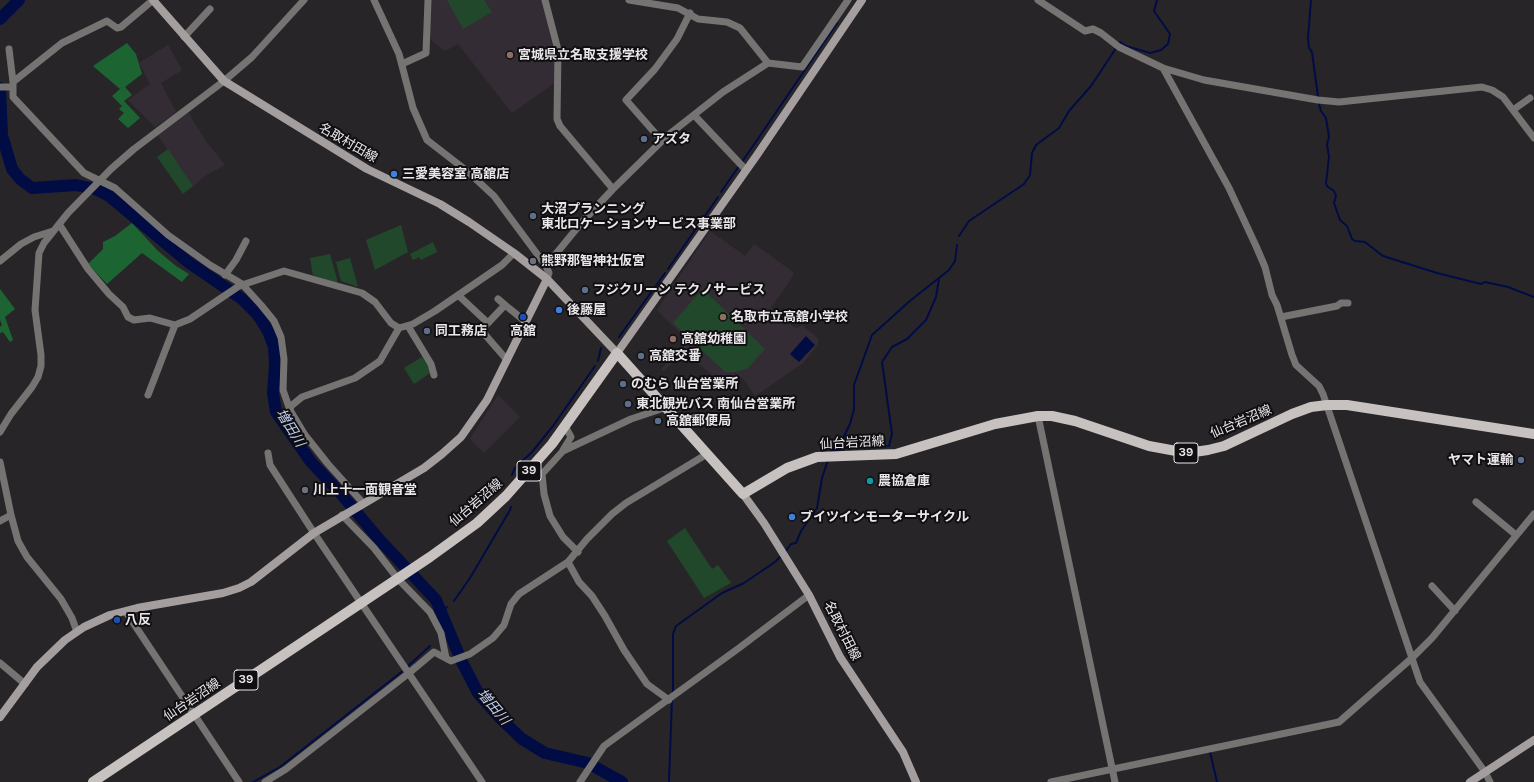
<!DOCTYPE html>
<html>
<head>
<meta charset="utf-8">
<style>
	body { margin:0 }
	canvas { display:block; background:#282528 }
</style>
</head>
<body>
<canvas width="1534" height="782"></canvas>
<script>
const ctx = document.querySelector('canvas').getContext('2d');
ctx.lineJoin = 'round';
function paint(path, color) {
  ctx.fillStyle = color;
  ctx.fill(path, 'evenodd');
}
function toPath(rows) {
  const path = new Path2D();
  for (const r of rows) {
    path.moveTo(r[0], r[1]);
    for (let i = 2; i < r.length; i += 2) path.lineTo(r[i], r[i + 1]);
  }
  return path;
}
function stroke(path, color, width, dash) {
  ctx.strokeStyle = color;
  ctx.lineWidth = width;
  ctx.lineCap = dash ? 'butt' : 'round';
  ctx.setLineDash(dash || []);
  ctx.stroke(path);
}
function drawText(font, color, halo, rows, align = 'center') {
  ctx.font = font + ' Karla,"Noto Sans JP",sans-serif';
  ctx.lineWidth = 4;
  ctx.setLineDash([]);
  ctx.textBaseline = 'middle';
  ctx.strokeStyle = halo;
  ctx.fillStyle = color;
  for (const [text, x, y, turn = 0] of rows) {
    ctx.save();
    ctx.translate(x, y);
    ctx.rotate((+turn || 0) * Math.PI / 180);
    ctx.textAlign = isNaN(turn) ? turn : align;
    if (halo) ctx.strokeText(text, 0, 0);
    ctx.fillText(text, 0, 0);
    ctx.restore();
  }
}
paint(toPath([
	[430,0,542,0,555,59,556,82,512,113,458,44,445,51,431,40,428,28],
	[168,45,182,70,161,83,176,112,155,127,128,100,150,84,139,63],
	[188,112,205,140,225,165,205,176,193,186,157,134],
	[710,231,745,256,754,244,793,272,793,276,771,308,796,329,802,325,819,339,817,346,803,363,755,396,742,377,722,382,688,356,681,356,663,371,661,369,689,342,657,310],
	[498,395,520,417,484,453,470,439]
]), '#342c34');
paint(toPath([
	[447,0,484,0,492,12,463,29],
	[168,149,193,186,183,194,157,157],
	[401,225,408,252,375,270,366,240],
	[433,242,437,252,421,260,419,257,413,260,410,254],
	[330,254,337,279,337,283,313,275,310,258],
	[350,258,358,287,341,281,336,262],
	[699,293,707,293,765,349,748,368,736,372,725,372,673,323],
	[422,357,427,363,430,373,414,384,404,368],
	[685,528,712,569,718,565,731,583,704,598,667,541]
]), '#21482a');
paint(toPath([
	[127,43,136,54,142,74,125,87,132,95,124,101,140,118,128,128,118,119,124,113,119,109,122,106,112,96,120,89,93,66],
	[132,223,158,251,176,266,189,274,182,282,142,253,107,284,88,264,103,249,103,242,115,236],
	[0,289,15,309,5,317,13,340,10,342,3,332,0,333,0,327,2,325,0,320]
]), '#1c6533');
paint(toPath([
	[806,336,815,345,799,362,790,354]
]), '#010c45');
stroke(toPath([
	[1311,0,1308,38,1309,48,1312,52,1319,104,1321,111,1326,118,1329,137,1327,144,1329,157,1326,183,1327,186,1334,191,1336,196,1334,203,1340,220,1347,226,1352,239,1355,241,1365,242,1383,256,1437,273,1481,284,1485,282,1508,287,1534,297],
	[742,162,837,23],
	[721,192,739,166],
	[959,236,969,221,1024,184,1030,175,1032,153,1036,145,1059,128,1069,111,1091,86,1120,42,1126,46,1150,53,1161,50,1168,44,1170,34,1154,11,1157,0],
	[668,269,718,197],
	[619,337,665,273],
	[598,361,601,348],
	[831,452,844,436,850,424,854,409,854,385,872,335,911,300,949,270,955,261,957,245],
	[833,452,851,446,872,447,889,446,892,434,882,362,892,347,907,339,926,320,936,297,939,279],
	[512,475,515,468,532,452,553,426,595,366],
	[785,552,791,544,796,543,801,531,817,508,822,478,828,460],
	[454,601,470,578,510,510,511,507],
	[442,611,447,607],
	[407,667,430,646],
	[673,693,673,634,676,626,722,593,744,583,775,562,782,555],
	[1210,752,1217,782],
	[253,782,280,767,404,670],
	[669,782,672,699]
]), '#010c45', 2);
stroke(toPath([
	[0,19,19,0],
	[0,88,2,135,12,169,20,179,32,188,76,185,95,189,109,196,188,262,242,299,258,315,268,331,274,347,275,364,273,393,276,412,311,462,342,495,379,539,436,600,462,662,478,693,501,719,522,739,545,753,588,763,622,782]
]), '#010c45', 12);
stroke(toPath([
	[153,0,121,27,117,28,107,21,62,43,13,82,13,97,84,173,115,188,168,235,210,265,242,284,261,305,274,321,281,337,284,359,283,390,290,410],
	[374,0,399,54,413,108,427,140,467,171,494,196,546,266,549,273,547,279],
	[545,0,558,50,557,119,560,126,613,189,582,222,546,266],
	[629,0,678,8,698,19,727,22,740,28,768,63,802,67,848,0],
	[1038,0,1085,31,1093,29,1101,33,1119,47,1163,68,1204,80,1318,100,1339,102,1482,87,1492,90,1503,97,1534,138],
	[184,37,210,9],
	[9,49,13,82],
	[402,64,426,53,428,0],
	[1163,68,1229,188,1256,246,1265,267,1272,295,1277,305,1292,355,1296,365,1319,386,1323,394,1420,682,1485,772,1490,782],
	[0,87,12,87],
	[1513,110,1530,98],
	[694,115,746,170],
	[662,141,626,100,655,69,677,39,690,13],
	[613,189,667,136,723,92,768,63],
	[59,224,88,269,109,294,123,307,128,317,134,320,150,318,175,325,190,319,239,286,284,271,362,293,375,302,391,323,399,328],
	[0,261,21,244,34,237,53,231],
	[225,275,236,260,246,241],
	[458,295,488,323,505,305,526,322],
	[498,299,505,305],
	[1281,317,1337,306,1341,303,1348,303],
	[488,323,481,330,507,360],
	[408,326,431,364,434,375],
	[148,395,175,325],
	[1038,416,1115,782],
	[0,432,11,414,32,387,38,377,41,366,41,355,35,310,39,253,44,243,68,213,111,169,134,149,224,81,252,57,304,0],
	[563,450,571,437,565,426],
	[268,453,270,465,314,533,482,782],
	[0,462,11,515,18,541,27,557,61,599,72,618,77,632],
	[1476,502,1516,535],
	[363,503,328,464,305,435,290,410,291,406,302,397,355,378,380,361,399,328,413,324,435,311,502,265,514,253],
	[342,515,374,548,398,579,430,612,441,633,446,658],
	[0,521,11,515],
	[578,552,563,537,550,516,544,494,542,474,563,451,631,419,664,408],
	[568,562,579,582,592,596,605,616,624,650,647,684,669,700],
	[1432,586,1455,611],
	[126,612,239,782],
	[0,663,25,684],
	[265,782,286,769,409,673,434,652,451,661,470,654,493,638,504,625,511,604,519,594,568,562,587,539,612,514,626,503,707,454],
	[580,782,604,746,739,648,809,595],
	[1051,782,1339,722,1412,658,1432,638,1534,514]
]), '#767373', 7);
stroke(toPath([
	[153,0,224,81,367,169,440,204,469,222,514,253,547,279,617,353,757,155,862,0],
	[743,494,764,523,809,595,840,657,903,752,916,782],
	[0,717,37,667,65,640,84,627,110,615,137,608,223,593,239,588,251,582,314,533,424,468,442,454,461,437,487,400,547,279],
	[1470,782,1534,740]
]), '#a49f9e', 8);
stroke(toPath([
	[93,782,430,557,477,523,506,496,552,444,617,353,743,494,787,468,817,457,896,454,995,424,1038,416,1052,416,1075,421,1149,446,1187,453,1208,450,1224,446,1292,414,1311,407,1327,405,1347,405,1534,434]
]), '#c7c1c0', 10);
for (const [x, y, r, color] of [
	[510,55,4,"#8d6e63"],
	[644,139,4,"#5c6f8a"],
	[394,174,4,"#3f7fe0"],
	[533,216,4,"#5c6f8a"],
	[533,261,4,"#6b7280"],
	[585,290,4,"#5c6f8a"],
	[559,310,4,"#3f7fe0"],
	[523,317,4,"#1a4fb4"],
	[723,317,4,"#8d6e63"],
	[427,331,4,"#5c6f8a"],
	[673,339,4,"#8d6e63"],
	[641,356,4,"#5c6f8a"],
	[623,384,4,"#5c6f8a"],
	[628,404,4,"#5c6f8a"],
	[658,421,4,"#5c6f8a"],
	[1521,460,4,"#5c6f8a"],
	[870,481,4,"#0f9aa8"],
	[305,490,4,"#6b7280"],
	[792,517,4,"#3f7fe0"],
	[117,620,4,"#1a4fb4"]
]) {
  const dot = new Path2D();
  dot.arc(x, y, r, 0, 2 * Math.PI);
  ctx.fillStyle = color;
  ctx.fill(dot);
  stroke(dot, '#100e10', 1.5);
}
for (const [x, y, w] of [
	[1186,453,24],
	[529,471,24],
	[246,680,24]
]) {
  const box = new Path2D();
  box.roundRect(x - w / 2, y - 10, w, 20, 3);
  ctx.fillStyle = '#100e10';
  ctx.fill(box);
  stroke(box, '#e9e7e9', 1);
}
drawText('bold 12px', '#e9e7e9', null, [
	["39",1186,453],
	["39",529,471],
	["39",246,680]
]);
drawText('bold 13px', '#e9e7e9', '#100e10', [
	["宮城県立名取支援学校",518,55],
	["アズタ",652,139],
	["三愛美容室 高舘店",402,174],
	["大沼プランニング",541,209],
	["東北ロケーションサービス事業部",541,224],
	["熊野那智神社仮宮",541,261],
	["フジクリーン テクノサービス",593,290],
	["後藤屋",567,310],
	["名取市立高舘小学校",731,317],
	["同工務店",435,331],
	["高舘",523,331,"center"],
	["高舘幼稚園",681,339],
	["高舘交番",649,356],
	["のむら 仙台営業所",631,384],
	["東北観光バス 南仙台営業所",636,404],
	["高舘郵便局",666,421],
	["ヤマト運輸",1513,460,"right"],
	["農協倉庫",878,481],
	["川上十一面観音堂",313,490],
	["ブイツインモーターサイクル",800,517],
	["八反",125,620]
], 'left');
drawText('13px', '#e9e7e9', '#100e10', [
	["名取村田線",348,143,30],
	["仙台岩沼線",1241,422,-23],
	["仙台岩沼線",852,443,-3],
	["仙台岩沼線",476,503,-41],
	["名取村田線",842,631,63],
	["仙台岩沼線",192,700,-34]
]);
drawText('italic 14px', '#bdcef3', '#100e10', [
	["増田川",290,428,58],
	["増田川",493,707,50]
]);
</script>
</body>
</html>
